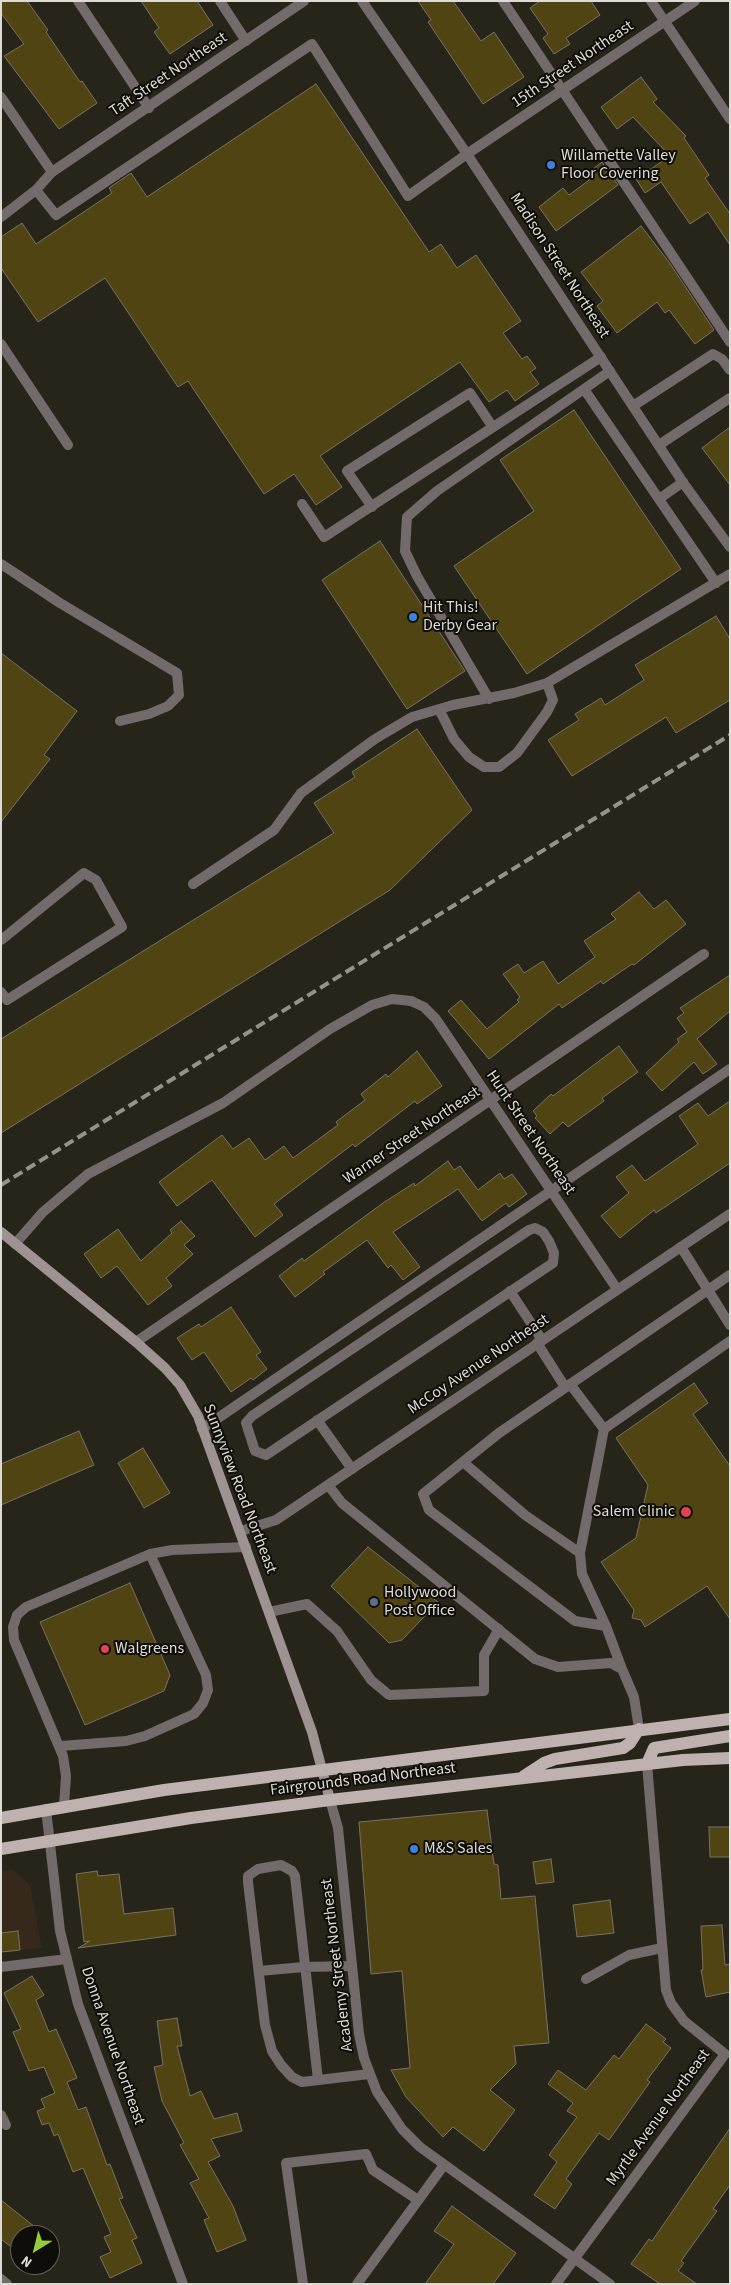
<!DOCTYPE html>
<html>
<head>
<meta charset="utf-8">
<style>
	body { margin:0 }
	#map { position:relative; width:731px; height:2285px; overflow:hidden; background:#272419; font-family:"Source Sans 3",sans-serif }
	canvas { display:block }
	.frame { position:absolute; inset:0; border:2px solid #dddbd4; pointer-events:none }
	.north { position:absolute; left:10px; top:2225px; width:50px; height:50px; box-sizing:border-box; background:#0f0d09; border:1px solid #615f5a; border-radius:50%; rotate:216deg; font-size:14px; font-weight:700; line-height:20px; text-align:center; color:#dddbd4 }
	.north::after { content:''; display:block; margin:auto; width:18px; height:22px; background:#96cc39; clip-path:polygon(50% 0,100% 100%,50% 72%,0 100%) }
</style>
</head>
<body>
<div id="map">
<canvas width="731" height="2285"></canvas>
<div class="frame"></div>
<div class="north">N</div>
</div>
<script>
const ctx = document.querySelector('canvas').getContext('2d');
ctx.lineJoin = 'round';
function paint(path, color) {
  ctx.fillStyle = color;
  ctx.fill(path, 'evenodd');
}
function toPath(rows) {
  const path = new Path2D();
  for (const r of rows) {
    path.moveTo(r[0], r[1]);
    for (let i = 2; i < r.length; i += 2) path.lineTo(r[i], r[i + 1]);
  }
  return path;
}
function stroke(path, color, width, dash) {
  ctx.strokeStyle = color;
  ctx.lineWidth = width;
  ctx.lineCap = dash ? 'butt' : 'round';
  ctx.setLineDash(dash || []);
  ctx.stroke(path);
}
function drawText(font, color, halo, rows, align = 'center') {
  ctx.font = font + ' "Source Sans 3",sans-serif';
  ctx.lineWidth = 4;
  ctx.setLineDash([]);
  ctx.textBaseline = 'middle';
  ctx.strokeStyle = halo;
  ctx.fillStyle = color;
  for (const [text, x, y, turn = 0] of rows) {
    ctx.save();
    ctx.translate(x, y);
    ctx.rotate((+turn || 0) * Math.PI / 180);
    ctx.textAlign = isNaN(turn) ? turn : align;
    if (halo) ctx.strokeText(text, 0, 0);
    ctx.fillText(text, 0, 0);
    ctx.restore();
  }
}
paint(toPath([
	[13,1870,30,1885,42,1948,1,1953,1,1872]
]), '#36291b');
const building = toPath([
	[1,1,27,1,48,30,46,32,80,82,82,81,97,103,59,129,4,56,24,44,1,13,1,1],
	[141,1,197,1,213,25,170,54,154,32,159,28,141,1],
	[418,1,453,1,481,41,494,32,524,77,483,104,428,22,431,20,418,1],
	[540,1,591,1,600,15,566,38,570,44,554,54,543,38,548,34,530,8,540,1],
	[641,77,657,99,653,102,686,136,684,138,709,175,705,178,730,214,730,245,708,212,690,224,661,182,645,193,636,179,670,156,633,117,617,129,601,107,641,77],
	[316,84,429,252,441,244,457,268,476,255,521,321,503,333,522,359,527,356,536,368,530,372,539,384,515,401,507,390,489,402,460,362,320,456,342,487,316,505,294,474,264,494,188,381,178,387,105,278,38,322,1,268,1,237,22,223,36,244,112,193,109,188,131,173,147,197,316,84],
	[602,162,618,185,556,231,539,207,563,188,569,195,592,178,588,173,602,162],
	[641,226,669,262,714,330,695,344,669,310,665,313,657,302,617,333,597,306,603,301,581,272,641,226],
	[574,410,681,569,527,674,454,566,534,511,500,460,574,410],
	[730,427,730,485,702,448,730,427],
	[380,541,465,671,407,709,322,580,380,541],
	[716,616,730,639,730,700,676,733,666,717,572,776,548,740,579,720,575,714,601,698,605,705,644,680,635,665,716,616],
	[1,653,77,711,44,755,50,759,1,822,1,653],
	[417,729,472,810,390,890,1,1133,1,1039,334,833,314,803,355,777,352,772,417,729],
	[639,892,654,909,666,900,686,924,634,965,632,964,603,984,601,981,562,1008,559,1004,489,1059,448,1011,461,1000,487,1029,519,1002,517,1000,520,997,503,974,518,964,524,973,543,961,558,984,595,957,584,941,616,919,611,914,639,892],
	[730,975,730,1011,697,1039,717,1064,703,1074,694,1062,662,1091,646,1073,679,1042,677,1039,687,1032,677,1018,684,1013,680,1008,730,975],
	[619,1046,638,1072,602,1098,604,1101,568,1127,563,1122,550,1134,535,1118,537,1116,533,1111,551,1094,553,1096,619,1046],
	[417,1051,442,1086,417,1104,415,1101,355,1147,353,1144,274,1204,283,1215,255,1237,212,1180,177,1206,159,1182,222,1135,233,1149,249,1138,265,1160,284,1146,293,1158,338,1125,336,1122,365,1100,361,1094,386,1074,388,1077,417,1051],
	[730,1101,730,1163,656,1213,654,1210,620,1238,601,1216,629,1193,616,1177,632,1165,645,1181,698,1144,679,1116,698,1103,708,1116,730,1101],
	[448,1161,454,1170,460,1166,478,1190,500,1173,504,1179,512,1174,527,1194,509,1207,506,1203,482,1221,458,1189,393,1232,420,1267,403,1280,391,1265,388,1268,367,1240,323,1272,325,1274,295,1297,279,1276,302,1258,304,1261,383,1203,414,1183,415,1186,448,1161],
	[181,1221,195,1236,184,1245,193,1254,166,1278,172,1286,148,1305,117,1266,101,1278,84,1254,118,1229,141,1261,172,1233,170,1230,181,1221],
	[231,1307,261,1352,256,1355,267,1369,253,1380,251,1378,231,1392,204,1352,192,1360,177,1338,199,1324,201,1327,231,1307],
	[694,1383,708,1403,693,1414,730,1466,730,1619,707,1586,645,1627,641,1620,632,1618,634,1610,601,1562,636,1538,648,1485,616,1438,694,1383],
	[79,1431,94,1465,1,1505,1,1464,79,1431],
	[143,1448,170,1493,144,1508,118,1463,143,1448],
	[368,1547,438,1602,402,1640,389,1643,331,1586,368,1547],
	[130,1583,170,1675,164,1691,85,1725,40,1622,130,1583],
	[487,1810,494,1864,498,1865,501,1899,535,1896,549,2043,514,2046,516,2064,490,2090,515,2110,484,2151,453,2127,443,2137,406,2097,391,2070,410,2068,402,1971,371,1974,359,1822,487,1810],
	[709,1827,730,1827,730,1857,710,1857,709,1827],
	[551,1859,554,1882,536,1884,533,1862,551,1859],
	[97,1871,98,1876,119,1874,124,1914,173,1908,176,1935,78,1948,90,1941,84,1942,76,1874,97,1871],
	[610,1900,614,1933,577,1937,573,1905,610,1900],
	[722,1925,725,1965,730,1964,730,1992,706,1997,701,1970,703,1970,701,1926,722,1925],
	[18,1931,20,1950,1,1952,1,1933,18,1931],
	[32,1976,44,1995,36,2000,49,2032,56,2029,77,2078,67,2082,78,2110,86,2107,107,2165,110,2164,123,2198,119,2199,137,2238,132,2240,142,2263,110,2278,100,2257,111,2252,104,2237,111,2234,83,2168,73,2172,58,2134,54,2136,49,2123,42,2125,37,2111,45,2108,41,2099,55,2093,44,2067,29,2071,13,2032,21,2029,4,1993,32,1976],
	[177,2018,182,2046,177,2046,190,2096,201,2091,214,2119,237,2113,242,2131,211,2139,220,2156,208,2162,233,2206,246,2240,217,2252,204,2220,209,2218,190,2183,199,2179,180,2145,184,2143,162,2101,154,2067,163,2065,157,2021,177,2018],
	[646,2024,666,2039,663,2042,671,2048,647,2080,650,2082,609,2140,599,2133,566,2179,572,2184,555,2209,534,2195,557,2162,549,2155,577,2117,567,2111,573,2103,548,2084,558,2070,586,2090,614,2055,619,2059,646,2024],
	[730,2128,730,2185,713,2209,717,2211,681,2261,684,2263,678,2271,697,2284,660,2284,631,2264,649,2239,652,2241,730,2128],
	[1,2200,45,2235,20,2235,20,2254,1,2239,1,2200],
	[452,2206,516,2253,493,2284,425,2284,454,2244,434,2231,452,2206]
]);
paint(building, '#514413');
stroke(building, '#767366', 1);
stroke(toPath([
	[220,1,246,41],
	[503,1,730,342],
	[1,97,52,172,36,190,1,217],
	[36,190,56,215,312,44,408,196,467,154],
	[1,344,68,445],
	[584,389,716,583],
	[633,406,713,354,722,359,730,370],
	[659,445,730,398],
	[659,499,683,482],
	[302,504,324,537,601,357],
	[372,507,347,471,470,393,492,426],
	[1,564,60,603,177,673,179,695,168,706,149,714,120,721],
	[489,699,417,576,405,551,407,517,437,491,610,371],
	[439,709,454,739,469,757,484,767,499,767,517,753,547,712,553,700,547,683],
	[193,884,274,830,301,793,375,739,412,717,453,705,514,693,547,683,730,574],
	[1,940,84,873,96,880,122,927,7,1000,1,992],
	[535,1228,543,1232,549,1241,554,1253,553,1263,266,1455,255,1451,246,1423,252,1416,529,1230,535,1228],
	[15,1244,43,1212,88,1174,223,1103,330,1029,372,1005,392,999,411,1001],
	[681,1247,730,1325],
	[510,1291,542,1340],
	[537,1343,565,1387],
	[570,1384,604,1429],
	[317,1420,352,1469],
	[202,1429,730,1069],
	[463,1462,525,1515,580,1553],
	[328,1485,342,1503,535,1659,558,1667,611,1663,622,1669,634,1697,639,1729],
	[269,1612,307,1604,337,1631,371,1680,389,1695,484,1691,484,1655,499,1629],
	[606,1626,582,1574,580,1553,604,1429,730,1341],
	[622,1669,606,1626,575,1621,429,1510,423,1494,499,1433,730,1275],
	[61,1746,126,1741,145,1736,194,1714,203,1703,208,1690,206,1675,150,1554],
	[64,1806,66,1776,63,1756,14,1640,13,1627,17,1615,26,1607,150,1554,172,1550,246,1547],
	[1,1967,67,1959],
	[259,1971,304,1967,352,1966],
	[586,1979,629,1955,662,1948],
	[318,2080,295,1876,292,1871,281,1865,258,1869,248,1876,248,1882,265,2025,272,2051,281,2065,292,2077,302,2082,369,2074],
	[1,2115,6,2125],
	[303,2284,286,2163,366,2154,373,2170,418,2200],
	[357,2284,444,2165]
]), '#726a6b', 10);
stroke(toPath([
	[78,1,149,108],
	[362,1,467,154,684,484,730,547],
	[651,1,730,119],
	[467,154,695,1],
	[52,172,304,1],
	[411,1001,424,1007,436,1019,617,1289],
	[136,1342,704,954],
	[241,1531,276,1520,730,1214],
	[330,1800,338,1828,359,2034,364,2058,377,2092,402,2129,420,2147,610,2284],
	[46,1809,60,1931,78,2004,183,2284],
	[1,2279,7,2284],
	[556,2284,725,2054,684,2021,671,2003,666,1990,647,1764]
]), '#726a6b', 10);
stroke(toPath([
	[1,1232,136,1342,165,1368,180,1385,198,1416,312,1732,330,1800]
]), '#9e9293', 10);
stroke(toPath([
	[647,1764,654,1748,730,1736],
	[524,1776,544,1763,555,1759,623,1748,630,1743,639,1729],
	[1,1818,164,1790,730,1719],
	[1,1849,191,1818,330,1800,683,1760,730,1758]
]), '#c0b1b1', 12);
stroke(toPath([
	[1,1185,730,735]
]), '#95928a', 4, [10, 5]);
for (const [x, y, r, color] of [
	[551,165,5,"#3f7fe0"],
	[413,617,5,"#3f7fe0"],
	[686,1512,6,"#e0444e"],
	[374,1602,5,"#5c6f8a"],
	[105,1649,5,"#e0444e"],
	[414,1849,5,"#3f7fe0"]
]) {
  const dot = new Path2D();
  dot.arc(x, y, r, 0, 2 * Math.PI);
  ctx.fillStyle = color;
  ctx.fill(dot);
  stroke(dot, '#0f0d09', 2);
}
drawText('16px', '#dddbd4', '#0f0d09', [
	["15th Street Northeast",573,65,-34],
	["Taft Street Northeast",169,75,-34],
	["Madison Street Northeast",559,266,57],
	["Hunt Street Northeast",530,1133,56],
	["Warner Street Northeast",412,1136,-34],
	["McCoy Avenue Northeast",479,1365,-34],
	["Sunnyview Road Northeast",239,1489,69],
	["Fairgrounds Road Northeast",363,1780,-7],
	["Academy Street Northeast",338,1965,-97],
	["Donna Avenue Northeast",112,2046,71],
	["Myrtle Avenue Northeast",659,2118,-54]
]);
drawText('16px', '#dddbd4', '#0f0d09', [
	["Willamette Valley",561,156],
	["Floor Covering",561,174],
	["Hit This!",423,608],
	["Derby Gear",423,626],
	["Salem Clinic",675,1512,"right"],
	["Hollywood",384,1593],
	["Post Office",384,1611],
	["Walgreens",115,1649],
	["M&S Sales",424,1849]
], 'left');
</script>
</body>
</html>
